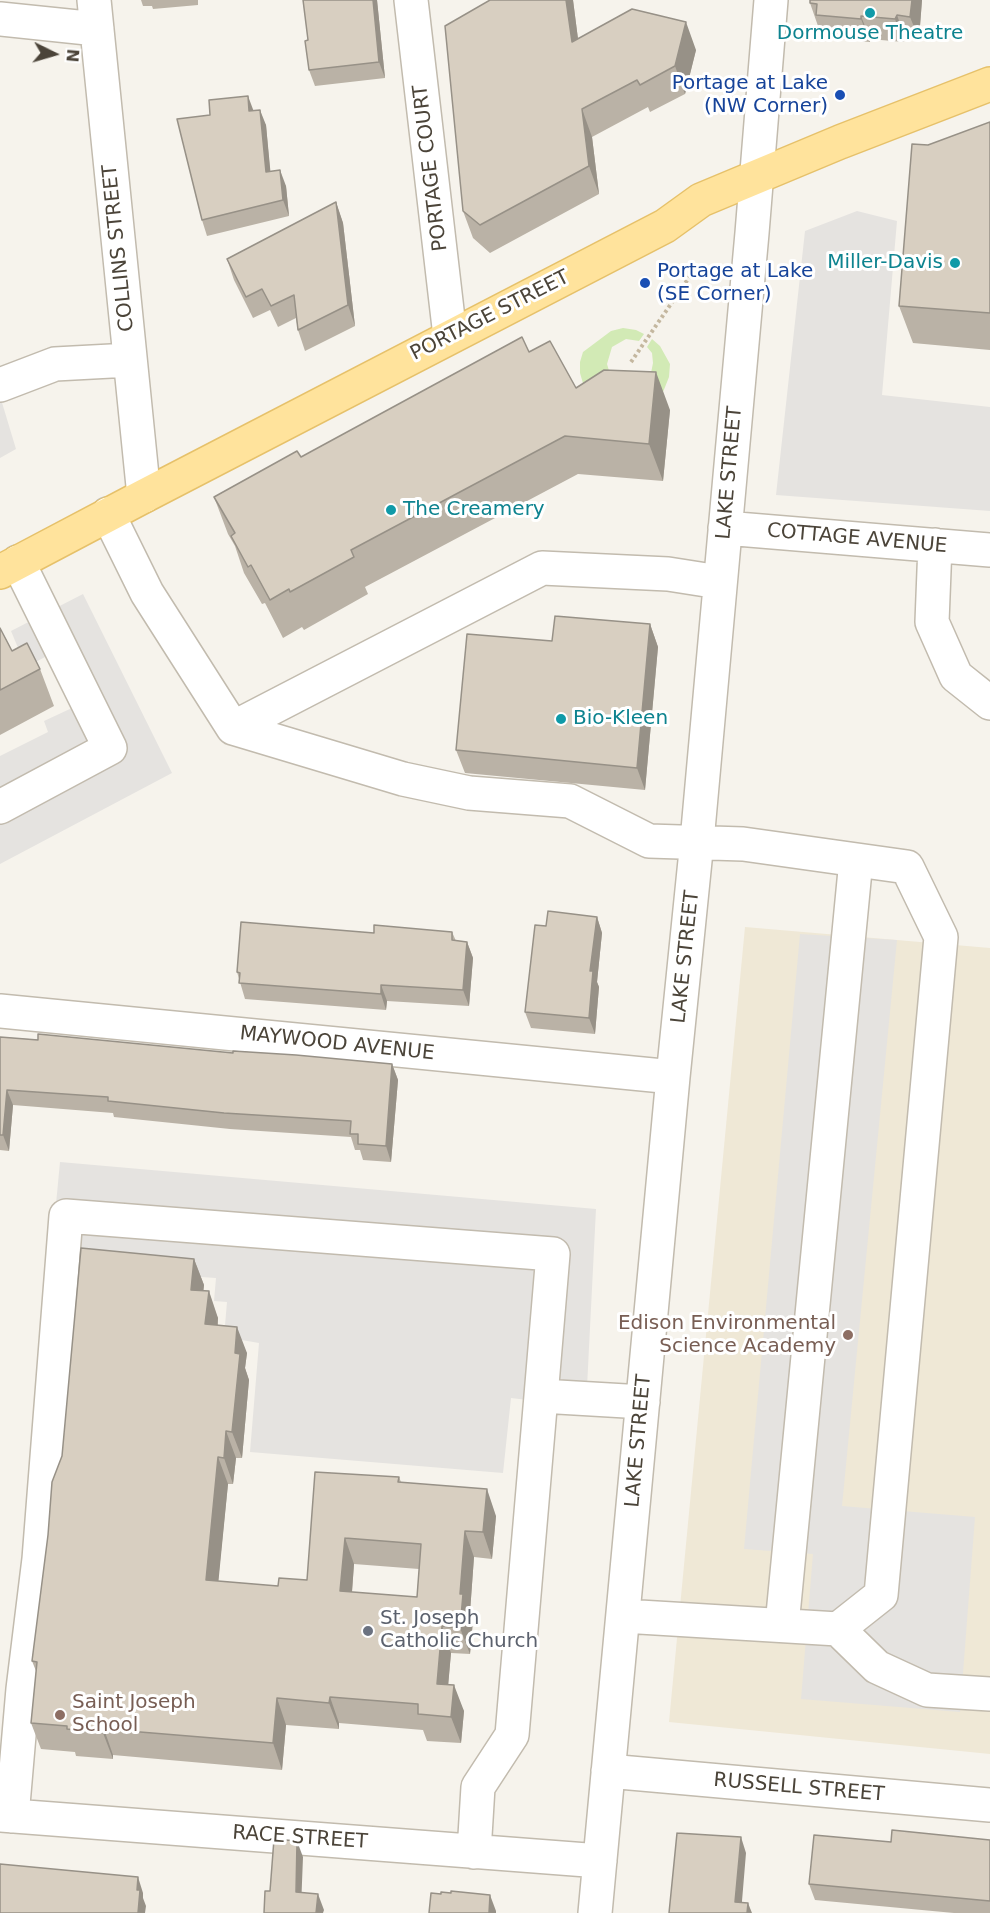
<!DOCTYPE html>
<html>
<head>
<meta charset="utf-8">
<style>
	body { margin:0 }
	#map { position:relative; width:990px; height:1913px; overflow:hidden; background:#f6f3ec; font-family:"DejaVu Sans",sans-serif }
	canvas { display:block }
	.north { position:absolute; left:24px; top:24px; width:60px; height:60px; -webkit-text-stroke:4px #fff; paint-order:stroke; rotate:95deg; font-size:16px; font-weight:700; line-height:24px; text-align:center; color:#4b4439 }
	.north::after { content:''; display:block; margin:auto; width:21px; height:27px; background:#4b4439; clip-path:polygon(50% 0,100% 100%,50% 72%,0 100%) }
</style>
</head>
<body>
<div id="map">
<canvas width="990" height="1913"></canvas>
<div class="north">N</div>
</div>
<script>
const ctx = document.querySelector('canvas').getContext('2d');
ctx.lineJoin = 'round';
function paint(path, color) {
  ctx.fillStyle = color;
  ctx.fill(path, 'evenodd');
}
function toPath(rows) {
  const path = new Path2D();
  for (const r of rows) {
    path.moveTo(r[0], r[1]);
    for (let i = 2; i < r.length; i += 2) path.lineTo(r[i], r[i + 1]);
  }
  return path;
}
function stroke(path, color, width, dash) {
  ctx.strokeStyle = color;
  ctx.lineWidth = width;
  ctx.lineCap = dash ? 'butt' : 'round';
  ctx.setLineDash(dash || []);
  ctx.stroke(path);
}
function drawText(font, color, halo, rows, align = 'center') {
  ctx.font = font + ' "DejaVu Sans",sans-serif';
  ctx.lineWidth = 6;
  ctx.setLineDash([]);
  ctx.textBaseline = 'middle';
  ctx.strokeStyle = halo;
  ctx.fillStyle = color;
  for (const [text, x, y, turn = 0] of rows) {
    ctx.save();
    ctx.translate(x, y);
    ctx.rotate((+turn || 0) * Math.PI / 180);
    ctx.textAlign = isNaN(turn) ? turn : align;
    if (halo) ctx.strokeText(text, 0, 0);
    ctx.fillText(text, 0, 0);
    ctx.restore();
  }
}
paint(toPath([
	[745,927,990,948,990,1754,669,1722]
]), '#efe8d6');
paint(toPath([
	[623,328,636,330,644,334,639,341,626,339,612,347,607,364,610,374,651,373,653,363,652,353,647,347,652,339,660,346,670,364,669,377,659,402,587,397,580,373,580,362,583,352,611,331]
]), '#d2eab5');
paint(toPath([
	[857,211,897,221,882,395,990,407,990,511,776,495,805,231],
	[0,396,16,449,0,458],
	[83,594,172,773,0,864,0,756,48,732,44,721,72,708,49,659,47,656,26,667,11,631],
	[800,934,897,940,842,1506,975,1517,960,1712,801,1699,813,1554,744,1549],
	[60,1162,596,1209,586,1407,511,1398,503,1473,250,1452,259,1343,224,1337,227,1302,214,1301,216,1278,50,1267]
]), '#e5e3e0');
const minor = toPath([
	[94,0,144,496],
	[411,0,450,336],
	[0,19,97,29],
	[0,385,55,364,130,360],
	[108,514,147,593,233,728,403,779,469,793,570,801,649,841,743,844,907,867,941,937,881,1595,838,1629,623,1616],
	[725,528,990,550],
	[935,545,932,622,956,676,990,703],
	[233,728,542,568,668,574,719,582],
	[0,807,110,748,18,562],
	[0,1011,673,1077],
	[782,1625,856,860],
	[838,1629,877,1667,927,1690,990,1694],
	[608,1771,990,1805],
	[0,1815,600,1861],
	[12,1816,23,1689,39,1559,66,1216,553,1254,541,1396,643,1402],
	[474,1852,478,1787,512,1735,541,1396],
	[595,1913,673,1077,697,841,752,233,771,0]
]);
const major = toPath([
	[0,572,144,496,665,226,701,200,840,142,990,84]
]);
stroke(minor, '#c2bbae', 36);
stroke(major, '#e6c16a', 36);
stroke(toPath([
	[631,362,697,266]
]), '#c4b79f', 4, [3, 3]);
stroke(minor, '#fff', 33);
stroke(major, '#ffe39c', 33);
paint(toPath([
	[141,0,198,0,198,5,153,9,152,6,143,6],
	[303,0,377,0,385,78,315,86,309,70,308,40],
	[490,0,573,0,578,39,696,50,685,94,650,112,648,107,592,137,599,194,490,253,473,238,463,211],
	[810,0,922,0,919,39,905,38,903,42,870,39,870,42,825,38,820,26,818,26,810,3],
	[253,110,266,125,270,171,286,186,289,216,207,236,202,220],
	[990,122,990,350,913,343,899,306,928,145],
	[336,202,343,223,355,326,305,351,298,330,296,318,278,327,270,310,253,318,234,280,227,259],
	[529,352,576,388,670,410,663,481,578,474,365,587,368,594,304,630,302,627,283,638,265,603,262,604,244,573,235,546,228,534,214,497],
	[650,624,658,647,645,790,465,773,456,750,552,641],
	[0,628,12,651,40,669,54,706,0,735],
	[597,917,602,933,597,982,599,987,595,1034,531,1028,525,1012,546,926],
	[452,932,456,941,467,942,473,958,469,1006,387,1001,386,1010,245,999,237,972,374,933],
	[0,1037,392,1064,398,1080,391,1162,363,1160,360,1150,355,1150,351,1137,230,1129,114,1117,113,1113,13,1105,9,1151,0,1150],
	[194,1259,204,1285,203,1291,218,1318,218,1325,247,1353,245,1368,249,1380,242,1458,236,1458,233,1484,228,1484,218,1581,278,1586,307,1580,399,1477,401,1482,496,1516,492,1559,474,1557,470,1612,473,1620,470,1654,451,1653,448,1685,464,1711,461,1743,427,1741,423,1730,339,1723,339,1729,286,1725,282,1770,113,1755,113,1759,76,1756,75,1752,41,1749,31,1723,36,1671,32,1661,48,1535],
	[354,1564,419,1569,417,1597,352,1592],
	[990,1840,990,1913,954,1913,815,1900,809,1884,891,1842]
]), '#bab2a6');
paint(toPath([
	[373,0,377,0,385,78,379,62],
	[566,0,573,0,582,70,572,42],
	[912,0,922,0,919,39,910,17],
	[897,15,905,38,903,42,895,19],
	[861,16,870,39,870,42,861,19],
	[686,22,696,50,685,94,675,66],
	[248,96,254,112,249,111],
	[582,109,592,137,599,194,589,166],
	[260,110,266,125,272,188,266,172],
	[280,170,286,186,289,216,283,200],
	[336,202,343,223,355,326,348,305],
	[656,372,670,410,663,481,649,444],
	[650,624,658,647,645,790,637,768],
	[597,917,602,933,597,982,599,987,595,1034,589,1018,590,971],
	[467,942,473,958,469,1006,463,990],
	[381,985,387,1001,386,1010,381,994],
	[392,1064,398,1080,391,1162,386,1146],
	[7,1090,13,1105,9,1151,3,1135],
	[194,1259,204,1285,201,1316,191,1290],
	[209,1291,218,1318,215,1351,205,1324],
	[237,1327,247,1353,245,1368,249,1380,242,1458,232,1432,235,1353],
	[226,1431,236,1458,233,1484,224,1458],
	[218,1457,228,1484,216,1606,206,1580],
	[487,1489,496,1516,492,1559,483,1532],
	[465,1531,474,1557,470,1612,473,1620,470,1654,460,1628,460,1594],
	[345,1538,354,1564,350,1618,340,1591],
	[442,1626,451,1653,446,1710,437,1684],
	[454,1685,464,1711,461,1743,451,1717],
	[330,1697,339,1723,339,1729,329,1703],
	[277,1698,286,1725,282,1770,273,1743],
	[104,1729,113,1755,113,1759,103,1733],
	[741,1837,746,1853,741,1913,735,1902],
	[297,1841,303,1857,301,1908,296,1892],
	[138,1877,143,1893,143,1898,146,1906,145,1913,138,1913,137,1890],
	[318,1894,324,1910,323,1913,316,1913],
	[490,1895,496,1911,496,1913,489,1913],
	[748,1903,752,1913,747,1913]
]), '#979187');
const building = toPath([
	[303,0,373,0,379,62,309,70,305,41,308,40,303,0],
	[490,0,566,0,572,42,632,9,686,22,675,66,640,85,637,80,582,109,589,166,480,225,463,211,445,26,490,0],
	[810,0,912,0,910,17,897,15,895,19,861,16,861,19,816,15,817,4,810,3,810,0],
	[248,96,249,111,260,110,266,172,280,170,283,200,202,220,177,119,210,115,209,100,248,96],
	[990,122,990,313,899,306,912,144,928,145,990,122],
	[336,202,348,305,298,330,294,295,271,306,262,289,246,297,227,259,336,202],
	[522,337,529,352,550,341,576,388,604,370,656,372,649,444,565,436,351,550,354,557,290,592,289,589,270,600,251,565,248,567,231,536,235,533,214,497,297,451,301,457,522,337],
	[555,616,650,624,637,768,456,750,467,634,552,641,555,616],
	[0,628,12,651,27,643,40,669,0,690,0,628],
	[548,911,597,917,590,971,593,971,589,1018,525,1012,535,925,546,926,548,911],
	[241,922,374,933,374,925,452,932,452,940,467,942,463,990,381,985,381,994,239,983,240,973,237,972,241,922],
	[38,1034,233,1053,233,1051,296,1055,392,1064,386,1146,358,1144,358,1134,350,1134,351,1121,224,1113,108,1101,108,1097,7,1090,3,1135,0,1135,0,1037,38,1040,38,1034],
	[81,1248,194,1259,191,1290,209,1291,205,1324,237,1327,235,1353,240,1354,232,1432,226,1431,224,1458,218,1457,206,1580,278,1586,279,1578,307,1580,315,1472,399,1477,398,1482,487,1489,483,1532,465,1531,460,1594,463,1594,460,1628,442,1626,437,1684,454,1685,451,1717,418,1714,418,1704,330,1697,329,1703,277,1698,273,1743,104,1729,103,1733,67,1729,67,1726,31,1723,37,1662,32,1661,48,1535,52,1482,62,1456,81,1248],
	[345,1538,421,1544,417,1597,340,1591,345,1538],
	[892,1830,990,1840,990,1901,809,1884,814,1835,891,1842,892,1830],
	[677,1833,741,1837,735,1902,748,1903,747,1913,669,1913,677,1833],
	[274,1839,297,1841,296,1892,318,1894,316,1913,264,1913,265,1891,270,1891,274,1839],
	[0,1864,138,1877,137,1890,140,1890,138,1913,0,1913,0,1864],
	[451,1891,490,1895,489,1913,429,1913,431,1893,441,1894,441,1892,451,1893,451,1891]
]);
paint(building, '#d8cfc1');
stroke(building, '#979187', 1.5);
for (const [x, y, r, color] of [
	[870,13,6,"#0f9aa8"],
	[840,95,6,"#1a4fb4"],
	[955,263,6,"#0f9aa8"],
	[645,283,6,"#1a4fb4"],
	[391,510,6,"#0f9aa8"],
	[561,719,6,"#0f9aa8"],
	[848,1335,6,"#8d6e63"],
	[368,1631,6,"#6b7280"],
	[60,1715,6,"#8d6e63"]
]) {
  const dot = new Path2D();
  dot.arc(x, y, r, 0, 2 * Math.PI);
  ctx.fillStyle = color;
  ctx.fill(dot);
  stroke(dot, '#fff', 2);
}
drawText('20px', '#0d838f', '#fff', [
	["Dormouse Theatre",870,34,"center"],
	["Miller-Davis",943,263,"right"],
	["The Creamery",403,510],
	["Bio-Kleen",573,719]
], 'left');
drawText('20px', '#164399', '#fff', [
	["Portage at Lake",828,84],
	["(NW Corner)",828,107],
	["Portage at Lake",657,272,"left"],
	["(SE Corner)",657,295,"left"]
], 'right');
drawText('20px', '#4b4439', '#fff', [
	["PORTAGE COURT",431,168,-97],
	["COLLINS STREET",119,248,-96],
	["PORTAGE STREET",490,316,-27],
	["LAKE STREET",730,473,-85],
	["COTTAGE AVENUE",857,539,5],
	["LAKE STREET",686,957,-84],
	["MAYWOOD AVENUE",337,1044,6],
	["LAKE STREET",639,1441,-85],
	["RUSSELL STREET",799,1788,5],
	["RACE STREET",300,1838,4]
]);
drawText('20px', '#785e54', '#fff', [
	["Edison Environmental",836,1324],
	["Science Academy",836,1347],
	["Saint Joseph",72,1703,"left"],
	["School",72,1726,"left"]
], 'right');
drawText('20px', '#5b616d', '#fff', [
	["St. Joseph",380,1619],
	["Catholic Church",380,1642]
], 'left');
</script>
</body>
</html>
